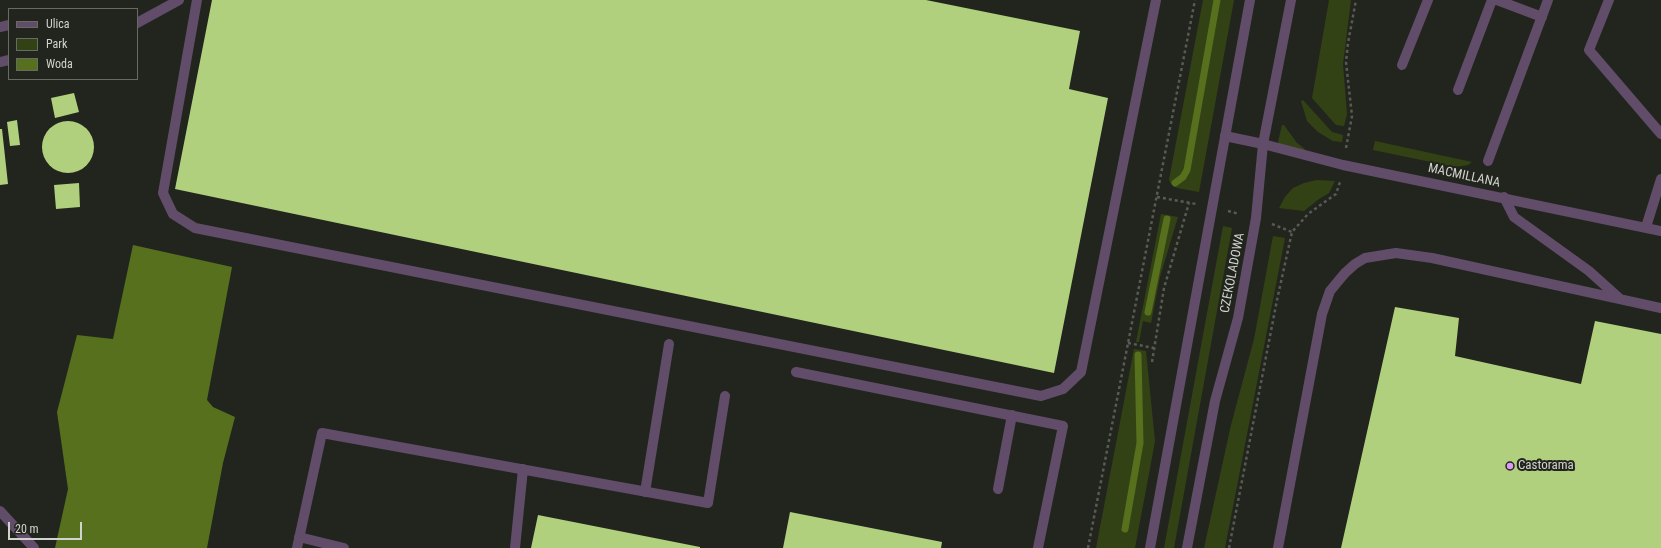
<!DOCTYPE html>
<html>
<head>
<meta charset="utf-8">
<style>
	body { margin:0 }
	#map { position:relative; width:1661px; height:548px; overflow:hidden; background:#22251d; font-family:"Roboto Condensed",sans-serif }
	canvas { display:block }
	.legend { position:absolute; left:8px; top:8px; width:130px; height:72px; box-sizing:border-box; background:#22251d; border:1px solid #686b64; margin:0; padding:5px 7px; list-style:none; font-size:12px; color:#d1d3ce }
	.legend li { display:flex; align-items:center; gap:8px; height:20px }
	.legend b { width:20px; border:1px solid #686b64 }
	.scale { position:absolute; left:8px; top:522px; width:74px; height:18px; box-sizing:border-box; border:2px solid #d1d3ce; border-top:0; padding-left:5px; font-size:12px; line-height:14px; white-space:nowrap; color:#d1d3ce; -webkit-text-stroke:3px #22251d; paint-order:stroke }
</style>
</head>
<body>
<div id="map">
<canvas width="1661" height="548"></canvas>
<ul class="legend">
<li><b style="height:5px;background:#614d69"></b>Ulica</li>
<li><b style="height:11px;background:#334215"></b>Park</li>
<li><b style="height:11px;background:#56701d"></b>Woda</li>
</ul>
<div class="scale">20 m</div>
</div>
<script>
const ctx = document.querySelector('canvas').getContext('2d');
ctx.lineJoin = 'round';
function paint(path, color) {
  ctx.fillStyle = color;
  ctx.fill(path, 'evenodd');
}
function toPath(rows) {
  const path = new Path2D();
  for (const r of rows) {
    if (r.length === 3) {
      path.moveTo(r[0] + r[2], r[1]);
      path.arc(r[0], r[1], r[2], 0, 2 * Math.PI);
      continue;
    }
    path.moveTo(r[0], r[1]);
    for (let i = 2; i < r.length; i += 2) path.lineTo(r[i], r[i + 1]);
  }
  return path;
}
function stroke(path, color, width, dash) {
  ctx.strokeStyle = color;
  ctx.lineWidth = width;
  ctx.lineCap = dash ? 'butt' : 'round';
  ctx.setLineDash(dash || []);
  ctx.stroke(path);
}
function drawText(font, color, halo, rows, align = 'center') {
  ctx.font = font + ' "Roboto Condensed",sans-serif';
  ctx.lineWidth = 4;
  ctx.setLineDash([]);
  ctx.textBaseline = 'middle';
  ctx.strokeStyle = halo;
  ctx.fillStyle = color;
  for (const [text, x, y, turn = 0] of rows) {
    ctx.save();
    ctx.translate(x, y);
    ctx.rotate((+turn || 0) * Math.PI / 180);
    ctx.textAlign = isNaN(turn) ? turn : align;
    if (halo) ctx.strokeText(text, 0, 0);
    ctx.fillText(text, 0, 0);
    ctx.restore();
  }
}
paint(toPath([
	[1203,0,1234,0,1199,192,1177,188,1171,184,1169,180],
	[1329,0,1351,0,1343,64,1347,114,1344,126,1336,125,1312,98],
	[1303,100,1332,132,1343,135,1342,142,1333,141,1318,132,1307,121,1301,101],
	[1282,125,1284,125,1297,143,1305,149,1304,151,1281,146,1278,142],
	[1375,141,1472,162,1468,165,1455,167,1373,150],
	[1317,180,1335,181,1329,193,1319,199,1304,211,1279,208,1285,197,1293,188,1304,183],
	[1161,214,1178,217,1160,277,1151,323,1143,321,1139,342,1136,342],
	[1223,226,1232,228,1174,548,1164,548],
	[1273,236,1285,238,1225,548,1204,548,1231,425,1254,339],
	[1134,349,1146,351,1155,441,1151,463,1135,548,1096,548]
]), '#334215');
paint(toPath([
	[133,245,232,267,207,400,213,407,235,417,223,463,207,548,55,548,68,489,57,412,77,335,113,339]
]), '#56701d');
stroke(toPath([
	[1175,183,1183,177,1187,170,1217,0],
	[1148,312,1167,219],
	[1125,529,1140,443,1138,355]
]), '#56701d', 7);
paint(toPath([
	[212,0,926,0,1080,31,1069,89,1108,98,1054,373,175,189],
	[74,93,79,112,55,118,51,98],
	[17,120,20,145,10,146,7,122],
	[68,147,26],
	[0,129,2,129,8,184,0,185],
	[79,183,80,207,56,209,54,185],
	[1395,307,1459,318,1455,356,1581,384,1595,321,1661,334,1661,548,1341,548],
	[790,512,942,542,941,548,783,548],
	[538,515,700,547,700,548,531,548]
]), '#b1d07e');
stroke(toPath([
	[1346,148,1352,116,1346,62,1348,43,1356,0],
	[1157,197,1196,204],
	[1228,211,1239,214],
	[1272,224,1292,232],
	[1128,343,1154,348],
	[1152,362,1164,288,1189,203],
	[1088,548,1195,0],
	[1229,548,1277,300,1292,232,1308,214,1336,194,1340,182]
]), '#585b54', 2.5, [3, 3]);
stroke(toPath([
	[197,0,163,193,173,214,195,228,1041,396,1063,389,1081,372,1156,0],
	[1497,0,1542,17],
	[1609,0,1589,50,1661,134],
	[137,23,179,0],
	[0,27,9,25],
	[0,62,9,60],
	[1402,65,1428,0],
	[1458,90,1492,0],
	[1225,136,1263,144],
	[1488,161,1548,0],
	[1504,197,1514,217,1589,271,1619,298],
	[1646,227,1661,179],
	[796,372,1063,426,1038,548],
	[998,489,1012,415],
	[645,492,669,344],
	[0,511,34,548],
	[299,537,344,548],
	[297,548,322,433,708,503,725,396],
	[515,548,523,469],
	[1278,548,1322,314,1330,291,1345,273,1355,264,1365,258,1396,253,1432,258,1661,308]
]), '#614d69', 10);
stroke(toPath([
	[1263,144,1343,165,1661,231],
	[1150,548,1250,0],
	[1187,548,1215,401,1238,318,1256,218,1263,144,1291,0]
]), '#614d69', 10);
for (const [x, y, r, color] of [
	[1510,466,4,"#db9af6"]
]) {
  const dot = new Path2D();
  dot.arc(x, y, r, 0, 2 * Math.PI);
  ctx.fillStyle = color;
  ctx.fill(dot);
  stroke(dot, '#22251d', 1.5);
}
drawText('13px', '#d1d3ce', '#22251d', [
	["MACMILLANA",1464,176,12],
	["CZEKOLADOWA",1233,273,-79]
]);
drawText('13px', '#d1d3ce', '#22251d', [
	["Castorama",1518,466]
], 'left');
</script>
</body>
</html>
